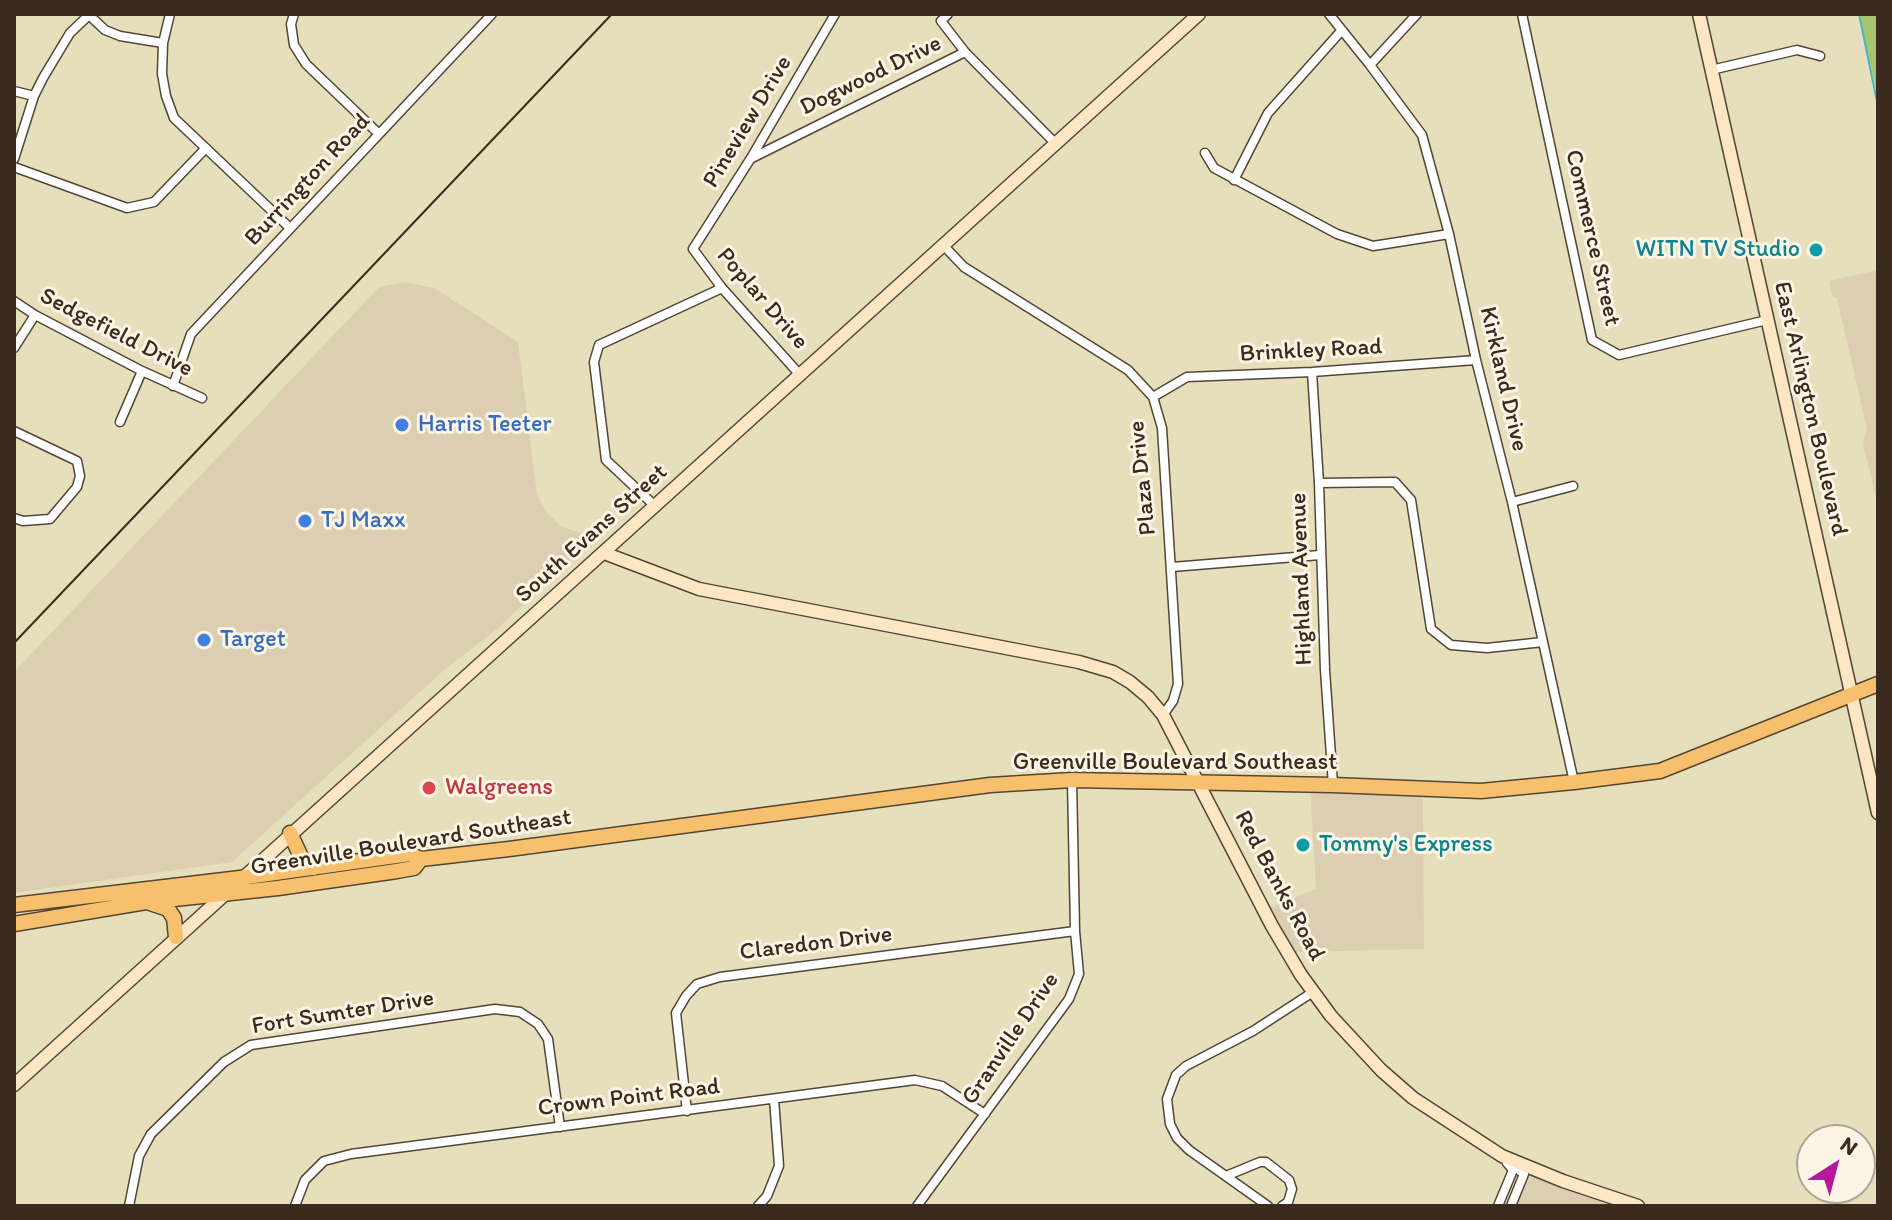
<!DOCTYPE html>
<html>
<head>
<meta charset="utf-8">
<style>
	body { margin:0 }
	#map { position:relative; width:1892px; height:1220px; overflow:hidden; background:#e6dfbb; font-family:Itim,sans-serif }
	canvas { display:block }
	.frame { position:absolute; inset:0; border:16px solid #3b2a1e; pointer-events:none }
	.north { position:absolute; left:1796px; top:1124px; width:80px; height:80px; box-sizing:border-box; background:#fcf5e5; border:2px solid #afa495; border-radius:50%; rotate:36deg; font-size:22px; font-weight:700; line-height:32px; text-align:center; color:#3b2a1e }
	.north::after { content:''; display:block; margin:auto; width:28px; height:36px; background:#b5179e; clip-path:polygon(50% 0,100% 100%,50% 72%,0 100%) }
</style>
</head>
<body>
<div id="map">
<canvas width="1892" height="1220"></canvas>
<div class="frame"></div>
<div class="north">N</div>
</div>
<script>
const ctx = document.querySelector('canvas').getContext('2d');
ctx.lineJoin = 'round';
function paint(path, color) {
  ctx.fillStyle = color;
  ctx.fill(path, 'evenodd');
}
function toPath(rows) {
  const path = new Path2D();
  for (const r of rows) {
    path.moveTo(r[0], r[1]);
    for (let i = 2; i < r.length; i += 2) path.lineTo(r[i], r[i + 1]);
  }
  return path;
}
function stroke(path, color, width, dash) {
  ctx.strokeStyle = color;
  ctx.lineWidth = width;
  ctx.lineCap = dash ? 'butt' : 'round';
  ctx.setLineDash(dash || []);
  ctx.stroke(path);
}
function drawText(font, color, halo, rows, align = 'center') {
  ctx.font = font + ' Itim,sans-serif';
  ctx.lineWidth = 6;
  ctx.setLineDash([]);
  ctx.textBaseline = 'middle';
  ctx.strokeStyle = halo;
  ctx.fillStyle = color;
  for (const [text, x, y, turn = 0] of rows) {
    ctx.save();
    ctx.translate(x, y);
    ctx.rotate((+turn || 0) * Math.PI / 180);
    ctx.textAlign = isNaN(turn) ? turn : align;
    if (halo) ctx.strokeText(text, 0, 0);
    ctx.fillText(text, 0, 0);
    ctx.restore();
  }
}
paint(toPath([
	[1878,270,1878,506,1863,443,1867,429,1837,298,1833,297,1829,281],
	[405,282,434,288,518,342,537,495,547,513,561,526,594,538,498,628,443,671,232,862,14,893,14,672,379,287],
	[1310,784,1423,789,1424,949,1299,952,1290,957,1264,910,1316,889],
	[1528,1167,1638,1206,1511,1206]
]), '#dccfb1');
paint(toPath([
	[1859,14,1878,14,1878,106,1875,94,1877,93]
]), '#a4c66f');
stroke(toPath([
	[1859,14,1878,106]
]), '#48b5c4', 2);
const street = toPath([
	[88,14,105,30,120,36,163,43],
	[170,14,163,43,162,74,166,96,174,118,290,228],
	[294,14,291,24,294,45,306,64,379,134],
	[948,14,941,21,965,52,1055,143],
	[1329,14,1370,65,1422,135,1449,234,1476,360,1512,502,1574,782],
	[1522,14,1592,340,1619,355,1767,320],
	[1370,65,1417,14],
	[1711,70,1797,50,1820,56],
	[14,91,34,96],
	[1205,153,1214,168,1337,234,1373,246,1449,234],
	[752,158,965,52],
	[14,159,34,96,43,78,70,33,89,15],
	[14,167,127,208,154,202,206,148],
	[1234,180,1268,113,1342,30],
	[944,246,964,267,1128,370,1153,397,1162,428,1178,684,1173,701,1163,715],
	[14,301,35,315,142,371,202,398],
	[14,348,35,315],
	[1312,372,1319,483,1325,670,1333,785],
	[801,376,722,288,693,249,751,158,835,14],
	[173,386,191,334,492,14],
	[1153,397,1187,377,1312,372,1476,360],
	[120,422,142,371],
	[14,431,77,461,80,476,77,487,50,519,23,521,14,518],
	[1319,483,1395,482,1411,500,1431,629,1451,645,1487,648,1543,642],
	[1512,502,1573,486],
	[656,507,606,460,594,362,599,345,722,288],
	[1172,567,1320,555],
	[687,1111,676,1013,686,996,697,984,720,977,1075,931],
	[1226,1176,1260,1162,1266,1162,1289,1180,1292,1189,1288,1202,1282,1206],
	[129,1206,139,1156,151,1134,224,1062,251,1045,495,1009,520,1012,538,1024,548,1039,560,1127],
	[295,1206,305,1180,324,1161,351,1154,915,1080,942,1086,985,1114],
	[758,1206,767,1196,779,1166,774,1099],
	[917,1206,1069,999,1079,974,1075,931,1072,780],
	[1268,1206,1189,1150,1177,1138,1170,1124,1167,1099,1176,1075,1186,1066,1253,1031,1313,992],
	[1498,1206,1513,1170,1507,1163],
	[1511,1206,1524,1174,1511,1164]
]);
const secondary = toPath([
	[1699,14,1878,813],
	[604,553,699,589,1079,662,1113,672,1130,682,1148,697,1163,715,1272,926,1301,975,1331,1016,1381,1070,1413,1098,1502,1156,1563,1181,1638,1206],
	[14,1085,1199,14]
]);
const highway = toPath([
	[290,833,302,859,314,868],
	[150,903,168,909,174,918,176,937],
	[14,905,240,878,410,854,421,859,509,849,990,785,1072,780,1333,785,1481,791,1574,782,1660,771,1878,684],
	[14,924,146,902,278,888,397,871,414,868,421,859]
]);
stroke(street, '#554536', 11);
stroke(secondary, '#554536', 15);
stroke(highway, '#554536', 17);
stroke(street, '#fff', 8);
stroke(secondary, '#fce6c4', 12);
stroke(highway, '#f7c06c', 14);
stroke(toPath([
	[14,643,612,14]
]), '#3b2a1e', 2);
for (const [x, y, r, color] of [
	[1816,250,8,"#0f9aa8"],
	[402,425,8,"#3f7fe0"],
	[305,521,8,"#3f7fe0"],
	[204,640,8,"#3f7fe0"],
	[429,788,8,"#e0444e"],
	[1303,845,8,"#0f9aa8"]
]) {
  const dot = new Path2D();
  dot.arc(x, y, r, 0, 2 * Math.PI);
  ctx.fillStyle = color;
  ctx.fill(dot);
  stroke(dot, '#fcf5e5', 3);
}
drawText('24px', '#3b2a1e', '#fcf5e5', [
	["Dogwood Drive",871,76,-26],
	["Pineview Drive",748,122,-59],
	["Burrington Road",308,180,-47],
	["Commerce Street",1592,238,77],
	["Poplar Drive",762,299,49],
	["Sedgefield Drive",116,333,27],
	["Brinkley Road",1311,351,-3],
	["Kirkland Drive",1503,379,77],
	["East Arlington Boulevard",1810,409,77],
	["Plaza Drive",1143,478,-96],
	["South Evans Street",592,534,-42],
	["Highland Avenue",1302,579,-92],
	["Greenville Boulevard Southeast",1175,763],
	["Greenville Boulevard Southeast",411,843,-9],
	["Red Banks Road",1279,886,62],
	["Claredon Drive",816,944,-7],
	["Fort Sumter Drive",343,1013,-9],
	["Granville Drive",1011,1039,-56],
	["Crown Point Road",629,1098,-7]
]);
drawText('24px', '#0d838f', '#fcf5e5', [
	["WITN TV Studio",1800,250],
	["Tommy's Express",1319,845,"left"]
], 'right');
drawText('24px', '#366cbe', '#fcf5e5', [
	["Harris Teeter",418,425],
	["TJ Maxx",321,521],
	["Target",220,640]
], 'left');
drawText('24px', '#be3a42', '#fcf5e5', [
	["Walgreens",445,788]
], 'left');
</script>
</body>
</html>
